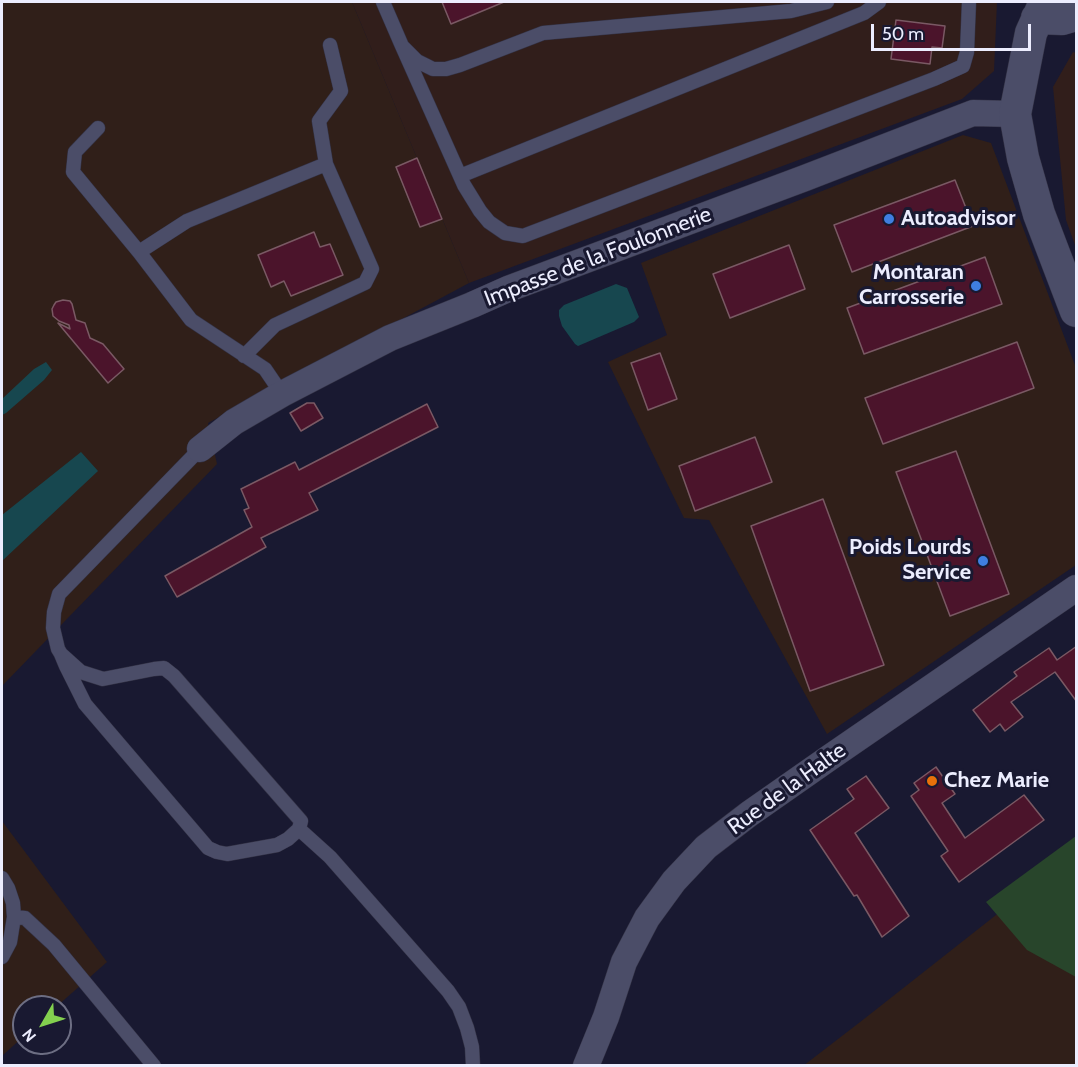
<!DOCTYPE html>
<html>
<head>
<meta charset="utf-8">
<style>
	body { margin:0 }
	#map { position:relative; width:1078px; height:1067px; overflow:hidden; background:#191931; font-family:Cabin,sans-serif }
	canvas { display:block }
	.frame { position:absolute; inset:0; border:3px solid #ecedfe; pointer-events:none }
	.north { position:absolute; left:12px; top:995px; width:60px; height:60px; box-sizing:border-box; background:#191931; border:2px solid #6d6e83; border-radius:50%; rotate:231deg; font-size:16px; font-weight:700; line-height:24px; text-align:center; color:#ecedfe }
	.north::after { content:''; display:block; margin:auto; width:21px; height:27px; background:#83d04f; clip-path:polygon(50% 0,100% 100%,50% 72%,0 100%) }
	.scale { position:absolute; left:871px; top:24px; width:160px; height:27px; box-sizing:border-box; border:3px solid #ecedfe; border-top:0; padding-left:8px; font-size:18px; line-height:21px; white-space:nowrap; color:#ecedfe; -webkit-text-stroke:4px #191931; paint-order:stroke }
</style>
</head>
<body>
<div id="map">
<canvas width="1078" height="1067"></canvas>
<div class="frame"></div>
<div class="north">N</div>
<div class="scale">50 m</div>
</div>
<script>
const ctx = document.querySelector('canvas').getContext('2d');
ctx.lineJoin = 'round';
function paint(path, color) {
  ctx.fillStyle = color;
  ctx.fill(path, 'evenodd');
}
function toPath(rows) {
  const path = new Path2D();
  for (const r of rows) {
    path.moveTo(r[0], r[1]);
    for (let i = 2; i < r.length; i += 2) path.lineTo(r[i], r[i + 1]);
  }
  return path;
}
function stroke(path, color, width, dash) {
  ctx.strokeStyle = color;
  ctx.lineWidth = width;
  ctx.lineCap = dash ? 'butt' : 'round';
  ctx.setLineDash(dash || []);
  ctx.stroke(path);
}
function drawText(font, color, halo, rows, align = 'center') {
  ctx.font = font + ' Cabin,sans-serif';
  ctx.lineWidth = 6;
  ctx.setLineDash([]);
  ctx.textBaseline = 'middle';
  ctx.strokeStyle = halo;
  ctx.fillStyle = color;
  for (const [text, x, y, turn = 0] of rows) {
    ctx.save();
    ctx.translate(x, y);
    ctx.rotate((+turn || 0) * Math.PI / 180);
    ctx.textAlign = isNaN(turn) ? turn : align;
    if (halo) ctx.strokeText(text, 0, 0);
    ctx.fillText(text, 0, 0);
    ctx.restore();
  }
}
paint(toPath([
	[352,2,997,2,994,71,962,99,469,283],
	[1073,52,1076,53,1076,248,1066,220,1053,87]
]), '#311e1b');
paint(toPath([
	[2,2,352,2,469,283,208,423,217,464,2,686],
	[963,135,991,143,1076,368,1076,565,827,734,709,520,684,518,608,362,667,335,641,263],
	[2,821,107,962,56,1007,24,1007,24,1036,2,1056],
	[1076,852,1076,1065,803,1066,864,1019]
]), '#301f19');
paint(toPath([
	[1076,836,1076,977,1027,950,986,902]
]), '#28452b');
paint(toPath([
	[616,284,627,288,639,317,634,322,578,346,575,344,562,326,559,316,559,310,564,305],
	[46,362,52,370,44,380,6,413,2,415,2,399,34,369],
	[81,452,98,471,2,561,2,515]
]), '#17474f');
const building = toPath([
	[442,2,504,2,451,24,442,2],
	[896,20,945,26,942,48,932,47,930,64,891,59,896,20],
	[417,158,442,219,420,227,396,167,417,158],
	[955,180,973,226,852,272,834,225,955,180],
	[314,232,320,247,330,244,343,275,291,296,284,281,271,287,258,255,314,232],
	[789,245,805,289,730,318,713,274,789,245],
	[985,257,1002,304,864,354,847,308,985,257],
	[63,300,70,301,72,304,76,320,85,323,90,338,103,344,124,369,108,383,58,323,70,329,69,325,59,321,53,316,52,309,54,305,56,302,63,300],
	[1017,342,1034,388,883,444,865,398,1017,342],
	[660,353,677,399,648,410,631,363,660,353],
	[307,403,314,403,323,418,301,431,290,413,307,403],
	[427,404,438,427,309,493,318,510,261,538,266,547,177,597,165,576,252,527,244,510,249,508,241,489,295,462,299,470,427,404],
	[755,437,772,482,695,511,679,466,755,437],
	[956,451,1009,594,950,616,896,472,956,451],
	[823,499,884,665,810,691,751,526,823,499],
	[1077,646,1077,702,1055,672,1011,702,1023,717,1005,731,1000,724,990,732,973,710,1017,676,1014,672,1049,648,1057,660,1077,646],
	[936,767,955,794,942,803,965,838,1024,795,1044,820,959,882,941,856,948,851,911,796,919,790,914,783,936,767],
	[866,776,889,808,855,833,909,916,882,937,857,895,854,896,810,830,854,799,847,789,866,776]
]);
paint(building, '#4b142b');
stroke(building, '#7a5964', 1.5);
const service = toPath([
	[383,2,402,46,417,61,433,69,446,69,460,65,543,33,791,11,827,2],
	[402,46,464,185,480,211,489,222,505,233,523,236,934,79,963,66,967,52,969,2],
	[98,128,75,152,73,172,139,252,191,320,265,369,282,394],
	[460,176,864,13,879,2],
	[139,252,187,221,326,164],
	[244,356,275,325,365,283,372,269,326,164,319,121,341,91,330,45],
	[61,654,81,672,103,679,154,669,164,668,174,676,301,821,299,829,288,839,277,845,227,854,217,852,208,848,85,704,66,666,61,654,58,649,53,628,54,612,59,594,200,449],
	[299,829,330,857,448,991,459,1007,467,1028,472,1047,473,1066],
	[2,878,8,888,13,903,14,917,10,942,2,957],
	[14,917,25,918,54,945,154,1066]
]);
const minor = toPath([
	[200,449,234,422,282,394,390,338,472,305,508,289,805,178,973,113,1015,114],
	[586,1066,606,1017,624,962,647,918,674,881,706,847,749,814,829,758,1076,588]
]);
const tertiary = toPath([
	[1045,2,1031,33,1015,114,1023,158,1039,214,1076,311],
	[1037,18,1062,19,1076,15]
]);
stroke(service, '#343346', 15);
stroke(minor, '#343346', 27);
stroke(tertiary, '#343346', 33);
stroke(service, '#4b4d68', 14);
stroke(minor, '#4b4d68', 26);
stroke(tertiary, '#4b4d68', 32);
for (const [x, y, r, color] of [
	[889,219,6,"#3f7fe0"],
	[976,286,6,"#3f7fe0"],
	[983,561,6,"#3f7fe0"],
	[932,781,6,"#e8710a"]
]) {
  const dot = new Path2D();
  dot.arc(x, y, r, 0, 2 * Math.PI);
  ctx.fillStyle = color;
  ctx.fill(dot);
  stroke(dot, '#191931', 2);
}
drawText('bold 22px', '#ecedfe', '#191931', [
	["Autoadvisor",901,219],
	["Montaran",964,273,"right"],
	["Carrosserie",964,298,"right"],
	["Poids Lourds",971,548,"right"],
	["Service",971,573,"right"],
	["Chez Marie",944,781]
], 'left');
drawText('22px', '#ecedfe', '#191931', [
	["Impasse de la Foulonnerie",598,257,-21],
	["Rue de la Halte",787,789,-36]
]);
</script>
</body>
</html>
